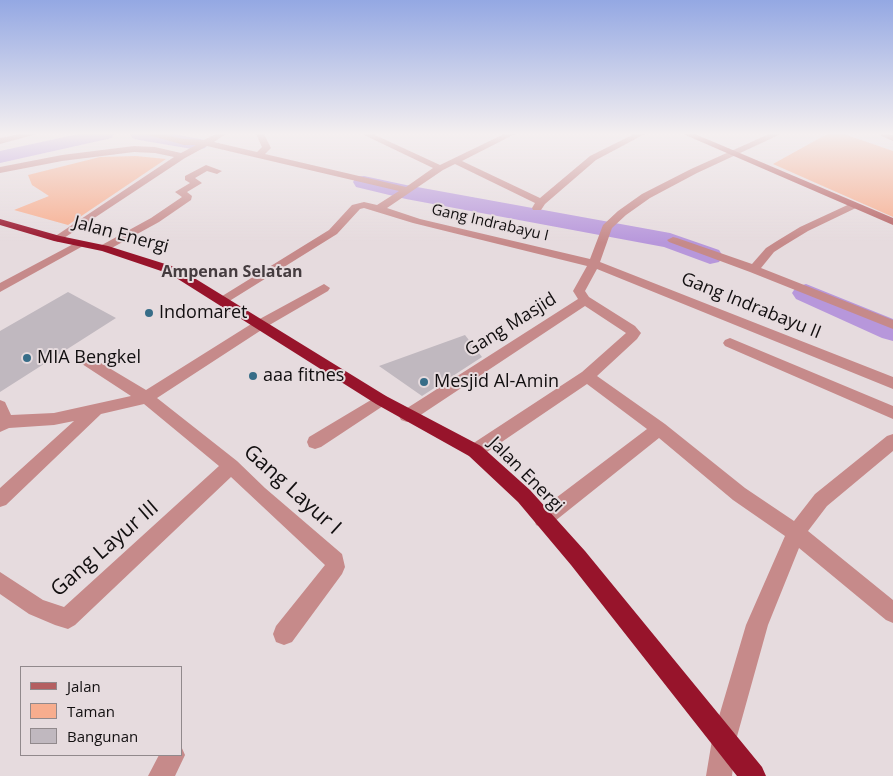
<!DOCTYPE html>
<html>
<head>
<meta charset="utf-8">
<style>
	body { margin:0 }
	#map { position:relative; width:893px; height:776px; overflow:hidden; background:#e6dbde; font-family:"Open Sans",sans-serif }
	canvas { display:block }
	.legend { position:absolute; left:20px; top:666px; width:162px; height:90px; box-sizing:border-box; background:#e6dbde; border:1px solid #91898c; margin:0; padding:6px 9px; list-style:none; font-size:15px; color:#120f10 }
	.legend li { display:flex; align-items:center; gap:10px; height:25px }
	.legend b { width:25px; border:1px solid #91898c }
</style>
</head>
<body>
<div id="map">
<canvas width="893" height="776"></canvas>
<ul class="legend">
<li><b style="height:6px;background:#b45f61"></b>Jalan</li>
<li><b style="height:14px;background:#f7ad8e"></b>Taman</li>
<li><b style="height:14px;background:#c0b8bf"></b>Bangunan</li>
</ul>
</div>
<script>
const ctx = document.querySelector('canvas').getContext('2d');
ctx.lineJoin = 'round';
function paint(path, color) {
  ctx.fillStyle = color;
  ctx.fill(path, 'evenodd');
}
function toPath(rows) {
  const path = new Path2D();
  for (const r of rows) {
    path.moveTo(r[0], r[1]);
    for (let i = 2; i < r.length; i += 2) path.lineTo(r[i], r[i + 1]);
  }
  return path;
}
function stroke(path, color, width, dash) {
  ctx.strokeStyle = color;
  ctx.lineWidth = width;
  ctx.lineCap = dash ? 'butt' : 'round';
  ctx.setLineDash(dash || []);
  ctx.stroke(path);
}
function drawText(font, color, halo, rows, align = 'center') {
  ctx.font = font + ' "Open Sans",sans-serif';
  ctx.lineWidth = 4;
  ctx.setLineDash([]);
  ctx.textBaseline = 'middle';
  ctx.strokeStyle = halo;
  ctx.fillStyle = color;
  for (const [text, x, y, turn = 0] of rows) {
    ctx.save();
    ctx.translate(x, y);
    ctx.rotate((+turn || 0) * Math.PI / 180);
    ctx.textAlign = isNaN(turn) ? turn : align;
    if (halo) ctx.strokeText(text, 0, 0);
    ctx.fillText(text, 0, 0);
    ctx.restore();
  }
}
paint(toPath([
	[827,134,844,134,893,151,893,217,773,164],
	[136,156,166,159,68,225,14,210,49,196,32,185,28,175,100,157]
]), '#f7ad8e');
paint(toPath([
	[78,134,114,134,112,138,0,163,0,151,78,134],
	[130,134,174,134,205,140,208,144,205,148,198,150,139,140,132,138,130,134],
	[364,176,406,185,670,233,719,250,723,256,719,262,710,264,664,247,406,199,356,187,353,182,356,177,364,176],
	[806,284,893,319,893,341,882,338,796,299,792,293,796,287,806,284]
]), '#b797db');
paint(toPath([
	[68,292,116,318,0,392,0,331],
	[465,335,482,357,422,396,379,366]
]), '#c0b8bf');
paint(toPath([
	[20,134,37,134,0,144,0,138,20,134],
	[145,134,161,134,184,139,204,140,215,134,226,134,214,142,257,152,262,147,256,134,264,134,271,148,265,154,406,187,433,168,362,134,373,134,440,165,504,134,515,134,462,161,540,198,590,156,634,134,645,134,596,160,545,204,541,210,533,210,532,208,535,203,455,164,443,170,387,208,420,219,590,259,603,225,618,211,642,194,691,169,769,134,781,134,697,173,650,198,626,215,612,228,600,262,893,377,893,389,597,269,585,291,589,297,635,326,641,333,637,339,597,376,665,424,745,488,794,521,815,494,887,436,893,434,893,451,827,506,808,531,893,600,893,623,886,620,799,548,768,625,736,740,732,776,706,776,712,740,746,625,785,536,733,500,659,438,550,525,543,528,536,525,534,519,536,513,647,429,587,384,481,456,475,458,469,456,467,451,469,446,582,372,626,333,585,306,413,420,407,422,401,420,399,416,401,412,578,299,573,291,587,266,413,223,364,208,360,209,337,234,223,305,219,304,217,301,219,298,329,230,352,205,364,202,377,205,399,191,207,146,185,158,58,242,52,239,54,237,174,157,155,153,134,152,62,161,0,173,0,167,62,155,134,146,155,147,181,153,196,145,184,145,145,134],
	[880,134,893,135,893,141,881,136,880,134],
	[206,165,222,171,217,174,207,171,195,178,202,183,187,192,192,196,191,200,159,222,108,250,100,250,98,248,100,246,151,218,182,197,175,192,190,183,185,180,185,176,206,165],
	[854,202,859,205,858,207,808,231,785,245,774,252,761,268,893,320,893,329,750,272,669,242,667,240,673,237,677,238,752,264,766,248,777,241,800,227,854,202],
	[79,241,85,244,83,246,0,292,0,283,79,241],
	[324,284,330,288,328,291,266,327,157,398,237,461,265,488,342,554,345,567,342,574,292,642,284,645,276,642,273,634,276,626,325,565,231,477,75,625,68,629,55,625,29,614,0,594,0,572,43,600,64,607,219,466,144,404,101,414,6,505,0,507,0,488,74,421,54,425,9,428,0,432,0,400,5,402,11,415,54,413,131,396,79,362,77,358,79,354,84,353,146,390,256,321,324,284],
	[730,338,893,406,893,419,725,346,723,343,725,340,730,338],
	[381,394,386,396,389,400,386,404,321,447,315,449,309,447,307,442,309,437,381,394],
	[181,746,185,755,175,776,148,776,159,755,181,755,181,746]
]), '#c68a8a');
paint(toPath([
	[683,134,695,134,893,218,893,225,683,134]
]), '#b45f61');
paint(toPath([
	[0,219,60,236,108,246,178,268,386,396,481,446,530,490,585,551,762,767,766,776,737,776,571,565,518,502,469,456,376,404,170,274,102,251,54,241,0,225,0,219]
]), '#97142b');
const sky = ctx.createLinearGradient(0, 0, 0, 243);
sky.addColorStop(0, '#94a8e3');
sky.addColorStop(0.55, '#f4eff0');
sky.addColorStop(1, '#f4eff000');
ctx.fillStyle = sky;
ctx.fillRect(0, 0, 893, 243);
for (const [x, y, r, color] of [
	[149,313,5,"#376d88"],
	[27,358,5,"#376d88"],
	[253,376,5,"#376d88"],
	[424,382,5,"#376d88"]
]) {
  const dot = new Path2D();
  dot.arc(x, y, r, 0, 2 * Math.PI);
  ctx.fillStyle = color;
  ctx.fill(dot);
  stroke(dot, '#e6dbde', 2);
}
drawText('15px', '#120f10', '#e6dbde', [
	["Gang Indrabayu I",490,223,13]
]);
drawText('bold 16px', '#453c3f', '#e6dbde', [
	["Ampenan Selatan",232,272]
]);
drawText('18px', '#120f10', '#e6dbde', [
	["Jalan Energi",121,235,15],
	["Gang Indrabayu II",751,306,22],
	["Gang Masjid",511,325,-32],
	["Jalan Energi",526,475,45]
]);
drawText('18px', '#120f10', '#e6dbde', [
	["Indomaret",159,313],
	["MIA Bengkel",37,358],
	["aaa fitnes",263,376],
	["Mesjid Al-Amin",434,382]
], 'left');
drawText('21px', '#120f10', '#e6dbde', [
	["Gang Layur I",292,490,42],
	["Gang Layur III",105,549,-41]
]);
</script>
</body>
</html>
